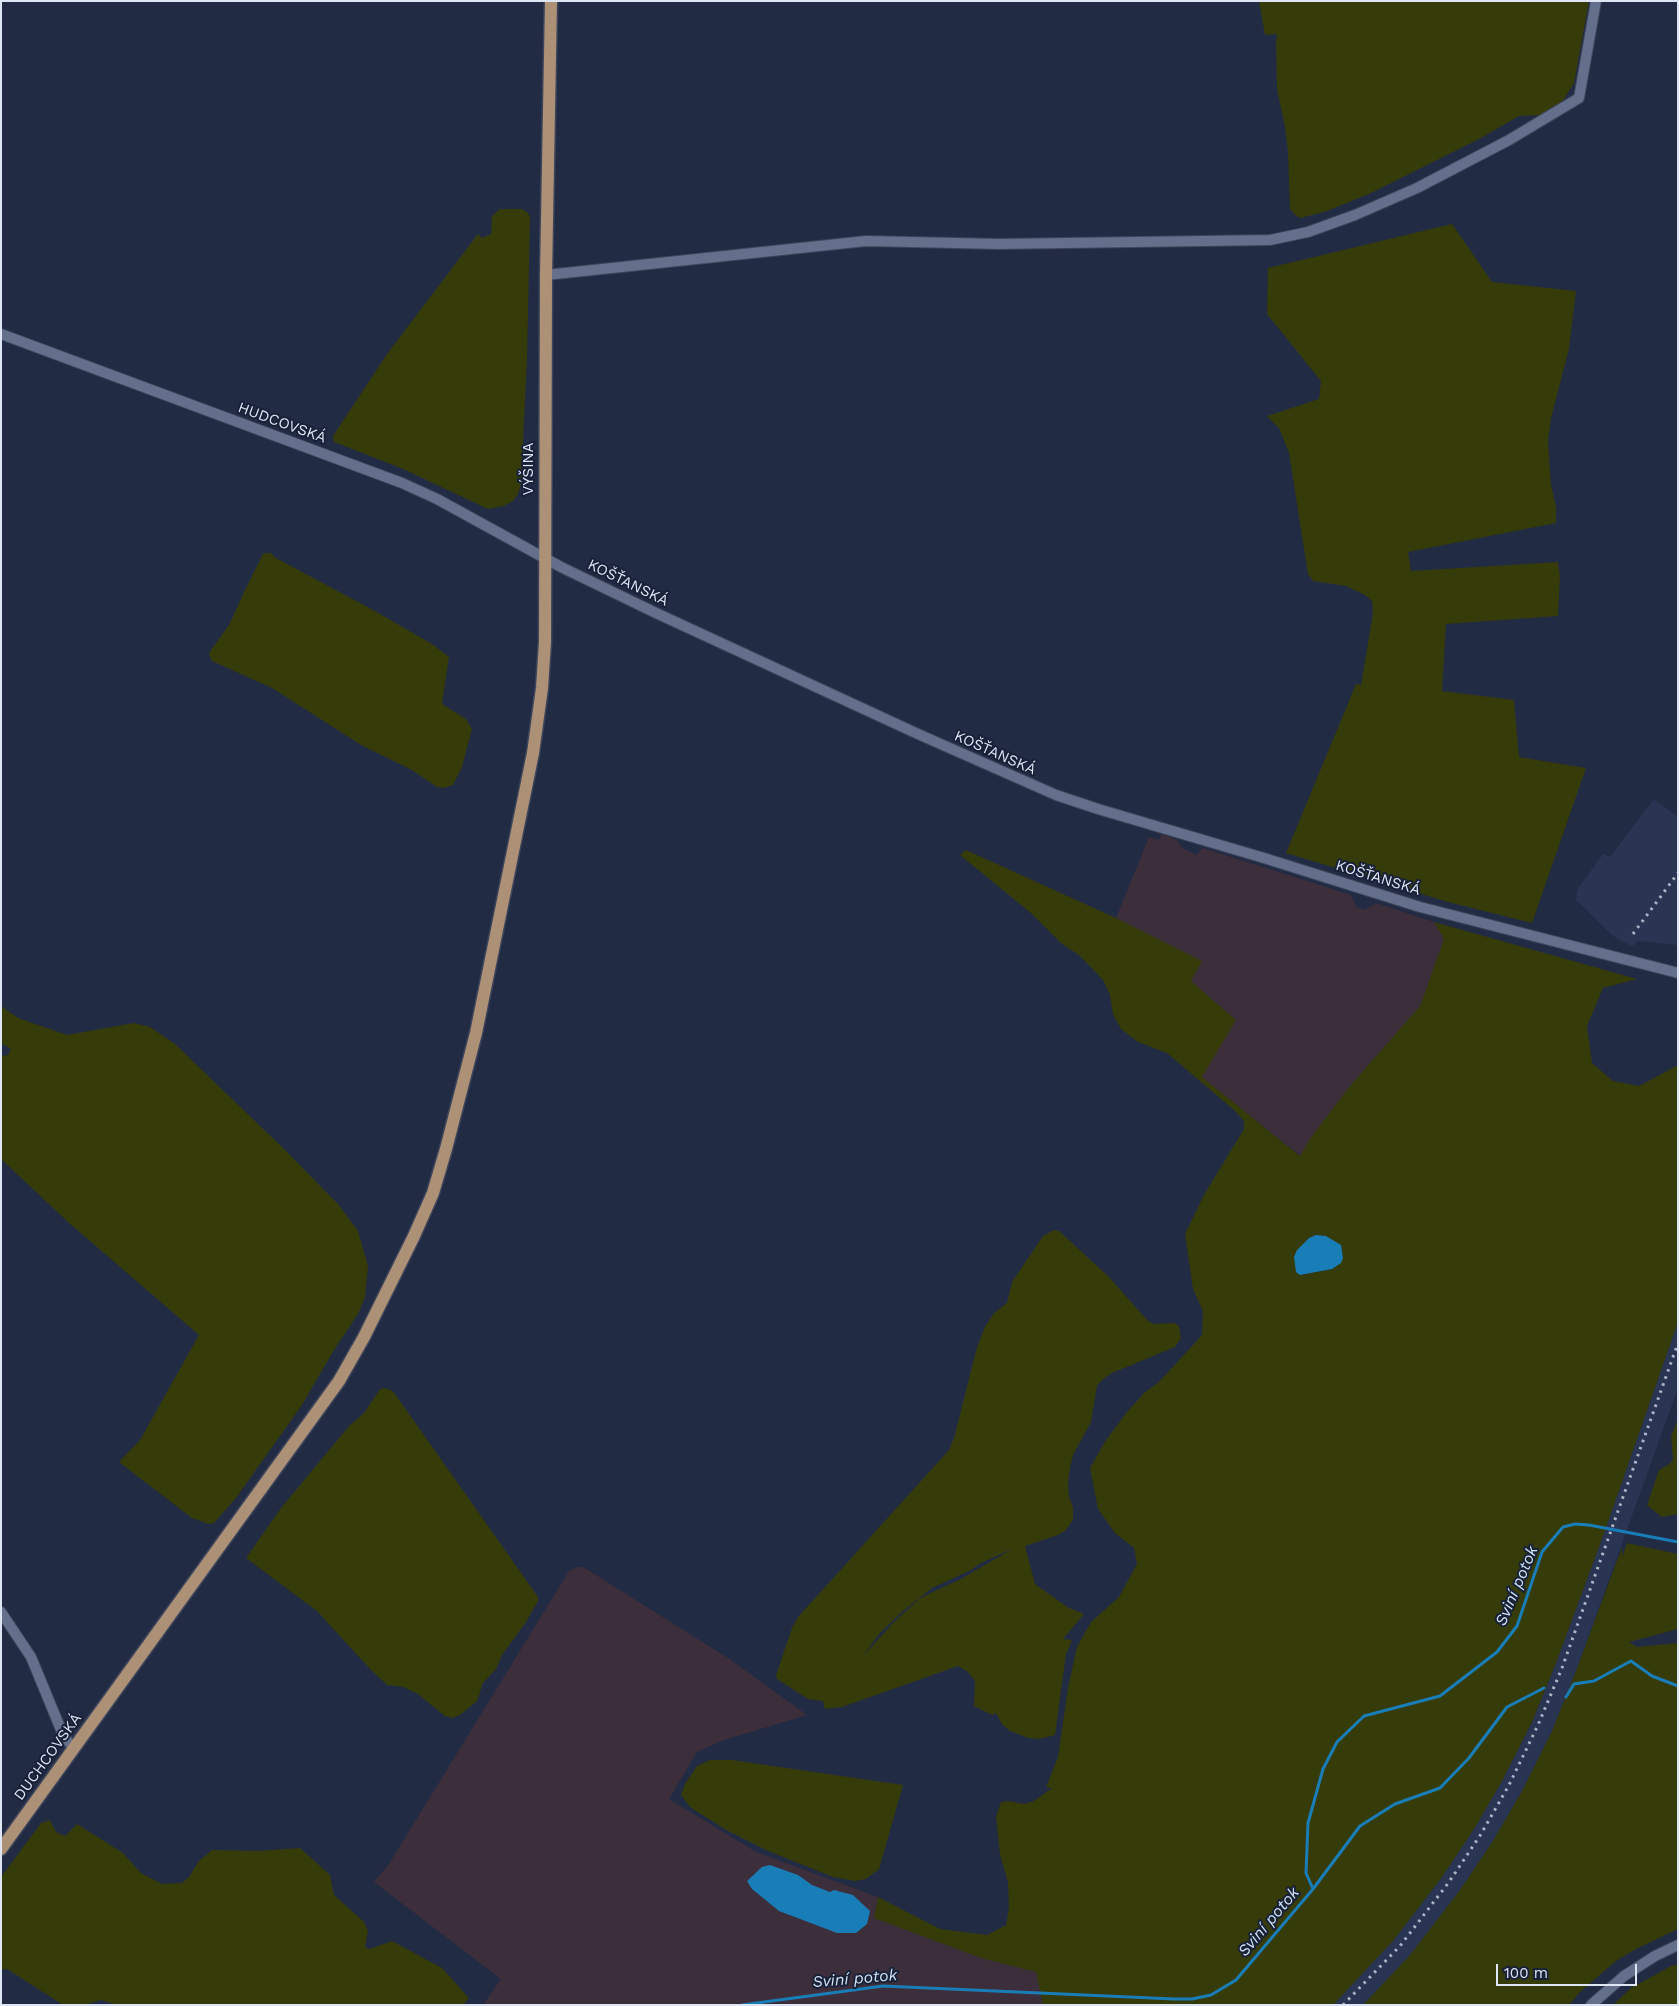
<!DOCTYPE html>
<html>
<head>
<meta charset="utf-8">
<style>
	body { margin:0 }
	#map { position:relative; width:1679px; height:2006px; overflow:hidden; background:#222b44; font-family:"Work Sans",sans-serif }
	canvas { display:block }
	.frame { position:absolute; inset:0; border:2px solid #dee5f5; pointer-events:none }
	.scale { position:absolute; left:1496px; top:1964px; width:141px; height:22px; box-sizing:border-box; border:2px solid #dee5f5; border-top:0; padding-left:6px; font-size:15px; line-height:18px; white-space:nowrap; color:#dee5f5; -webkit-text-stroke:4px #192139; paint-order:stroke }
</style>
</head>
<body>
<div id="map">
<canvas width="1679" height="2006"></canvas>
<div class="frame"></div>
<div class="scale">100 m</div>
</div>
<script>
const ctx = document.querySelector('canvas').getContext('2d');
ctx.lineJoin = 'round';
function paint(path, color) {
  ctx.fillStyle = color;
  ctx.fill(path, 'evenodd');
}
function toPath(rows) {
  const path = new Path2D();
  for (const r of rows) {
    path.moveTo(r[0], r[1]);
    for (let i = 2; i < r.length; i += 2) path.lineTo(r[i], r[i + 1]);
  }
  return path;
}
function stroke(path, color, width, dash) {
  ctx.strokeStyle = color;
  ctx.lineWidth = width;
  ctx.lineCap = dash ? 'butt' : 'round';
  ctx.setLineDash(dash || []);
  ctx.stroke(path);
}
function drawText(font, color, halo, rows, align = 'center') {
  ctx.font = font + ' "Work Sans",sans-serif';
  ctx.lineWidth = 4;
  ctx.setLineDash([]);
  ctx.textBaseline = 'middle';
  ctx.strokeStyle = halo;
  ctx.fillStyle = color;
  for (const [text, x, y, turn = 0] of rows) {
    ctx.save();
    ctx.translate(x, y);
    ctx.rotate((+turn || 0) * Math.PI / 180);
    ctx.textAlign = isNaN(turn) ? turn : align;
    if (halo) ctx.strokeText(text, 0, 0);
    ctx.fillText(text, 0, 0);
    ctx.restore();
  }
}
paint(toPath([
	[1654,799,1678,817,1678,942,1677,945,1639,941,1632,946,1613,936,1576,900,1577,890,1603,854,1610,857],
	[1678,1322,1678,1388,1576,1671,1552,1731,1522,1791,1493,1841,1460,1890,1410,1955,1363,2005,1333,2005,1393,1941,1442,1877,1474,1829,1502,1781,1532,1722,1556,1663,1609,1518]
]), '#2a3553');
paint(toPath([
	[1162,834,1177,840,1182,848,1196,855,1203,848,1351,895,1356,907,1364,910,1376,903,1434,922,1444,939,1420,1006,1350,1086,1312,1136,1301,1156,1201,1077,1236,1020,1191,981,1202,961,1116,918,1149,837,1159,840],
	[576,1567,583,1567,728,1658,807,1715,724,1740,697,1752,669,1799,756,1852,878,1897,874,1918,981,1958,1036,1972,1043,2005,483,2005,501,1979,374,1882,389,1864,569,1571]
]), '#3d2e3b');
paint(toPath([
	[1259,1,1589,1,1574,83,1561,104,1543,115,1519,116,1479,139,1369,194,1327,211,1301,218,1296,216,1290,209,1288,152,1285,127,1277,89,1276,45,1277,34,1265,35],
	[500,209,522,209,528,213,530,217,527,358,521,484,518,494,513,501,504,506,488,509,401,468,334,442,333,436,387,354,478,234,482,238,491,234,492,216],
	[1452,224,1492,282,1576,291,1569,349,1551,418,1548,441,1551,485,1556,507,1556,523,1408,552,1411,571,1558,562,1560,576,1558,616,1446,624,1442,691,1514,700,1519,757,1586,768,1532,923,1448,902,1286,853,1356,684,1361,685,1373,613,1372,601,1365,595,1346,586,1313,581,1308,574,1289,453,1279,428,1267,416,1319,399,1321,381,1267,314,1268,268],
	[266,553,271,553,276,558,373,610,432,644,449,657,442,704,466,719,472,729,462,767,453,785,443,788,437,787,412,770,361,745,272,688,212,661,209,654,211,650,229,625,245,590,263,554],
	[966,850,1116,918,1202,961,1191,981,1236,1020,1202,1077,1300,1156,1312,1136,1350,1086,1420,1006,1444,939,1434,922,1637,979,1603,988,1587,1026,1592,1063,1613,1081,1639,1086,1678,1065,1678,1322,1602,1539,1556,1663,1532,1722,1502,1781,1474,1829,1442,1877,1393,1941,1333,2005,1043,2005,1036,1972,981,1958,874,1918,878,1897,940,1929,987,1935,1006,1925,1009,1908,1008,1882,1000,1855,996,1817,1001,1802,1008,1801,1025,1804,1034,1801,1052,1788,1046,1787,1058,1757,1068,1688,1077,1647,1091,1622,1119,1597,1137,1564,1134,1548,1115,1533,1098,1509,1090,1468,1106,1440,1127,1412,1144,1393,1159,1382,1202,1335,1203,1311,1193,1289,1185,1234,1205,1193,1244,1129,1244,1121,1235,1111,1167,1053,1138,1042,1121,1029,1113,1014,1110,995,1103,980,1080,956,1061,943,1032,914,960,855],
	[1316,1235,1326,1236,1332,1269,1300,1275,1294,1257,1309,1238],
	[1,1006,18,1018,67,1035,134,1023,150,1027,175,1044,283,1148,338,1204,358,1231,368,1266,365,1297,358,1314,334,1350,302,1405,236,1498,214,1523,209,1524,192,1518,119,1462,140,1440,199,1335,68,1222,1,1159,1,1056,8,1055,11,1049,1,1043],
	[1054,1230,1059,1231,1108,1276,1148,1321,1154,1324,1174,1323,1179,1326,1181,1338,1175,1347,1112,1373,1102,1380,1097,1386,1091,1422,1073,1455,1070,1468,1068,1483,1069,1497,1073,1507,1073,1520,1065,1531,1058,1535,1025,1546,1035,1584,1067,1607,1084,1614,1063,1639,1072,1640,1066,1654,1055,1735,1039,1739,1028,1738,1010,1731,1002,1724,996,1713,992,1715,974,1706,975,1681,968,1672,958,1666,842,1707,825,1709,823,1701,808,1699,777,1679,776,1675,792,1628,798,1617,949,1450,954,1438,977,1347,985,1327,994,1313,1007,1303,1012,1282,1043,1236],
	[1012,1549,961,1579,920,1598,893,1623,862,1657,880,1633,903,1611,932,1588,971,1570,981,1563],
	[384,1388,391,1390,395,1394,538,1597,538,1601,526,1622,502,1655,496,1669,483,1683,477,1701,460,1715,452,1718,445,1716,418,1694,403,1687,387,1685,371,1670,317,1611,246,1558,281,1508,349,1426,364,1413,380,1389],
	[1678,1419,1678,1514,1662,1517,1647,1505,1659,1470,1668,1465,1673,1460,1671,1436],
	[1627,1543,1678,1554,1678,1629,1629,1642,1637,1647,1678,1643,1678,1929,1636,1949,1616,1961,1579,1993,1569,2005,1363,2005,1410,1955,1460,1890,1493,1841,1522,1791,1552,1731,1576,1671,1622,1547,1622,1557],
	[710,1760,732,1760,903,1785,879,1869,866,1879,855,1881,833,1877,768,1851,728,1831,691,1808,681,1795,685,1784,697,1766],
	[50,1820,56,1832,65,1836,77,1824,123,1853,141,1873,162,1884,182,1883,189,1877,199,1861,212,1850,258,1851,300,1848,330,1875,334,1895,364,1922,368,1931,365,1947,370,1949,392,1941,442,1968,469,1998,463,2005,117,2005,101,2000,85,2005,63,2005,7,1969,1,1970,1,1877,41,1823],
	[1673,1965,1678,1965,1678,2005,1613,2005,1631,1988]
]), '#363b0a');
paint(toPath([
	[1316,1235,1326,1236,1341,1245,1343,1258,1341,1263,1332,1269,1300,1275,1296,1272,1294,1257,1297,1250,1309,1238],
	[770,1865,798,1875,812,1885,830,1892,834,1890,853,1895,870,1911,867,1924,856,1933,837,1933,779,1911,752,1889,747,1881,762,1867]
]), '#197eb8');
stroke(toPath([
	[1566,1697,1574,1684,1594,1681,1631,1661,1652,1676,1678,1686],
	[1313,1889,1306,1873,1308,1823,1323,1769,1337,1742,1364,1716,1440,1696,1497,1652,1517,1626,1542,1552,1563,1527,1575,1524,1589,1525,1678,1542],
	[742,2005,883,1986,1174,1999,1192,1999,1211,1995,1236,1980,1313,1889,1360,1826,1395,1804,1440,1788,1469,1758,1507,1707,1544,1688]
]), '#197eb8', 3);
const minor = toPath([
	[546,275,866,241,999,244,1270,240,1308,232,1355,215,1417,188,1509,140,1579,98,1596,1],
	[1,334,402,483,437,499,561,567,656,613,918,734,1056,795,1098,809,1264,858,1420,907,1678,973],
	[1,1612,31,1657,64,1737,74,1748],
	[1591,2005,1624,1976,1655,1956,1678,1945]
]);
const major = toPath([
	[1,1849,339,1381,364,1337,414,1236,433,1193,446,1149,476,1033,533,753,542,688,545,642,546,275,551,1]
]);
stroke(minor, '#3e455b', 12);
stroke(major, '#3e455b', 15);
stroke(minor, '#646f8c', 10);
stroke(major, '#ac9176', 12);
stroke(toPath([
	[1633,934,1678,873],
	[1343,2005,1400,1946,1449,1882,1481,1834,1509,1785,1538,1725,1562,1668,1678,1343]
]), '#acb4c6', 3, [2.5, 5]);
drawText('15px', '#dee5f5', '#192139', [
	["HUDCOVSKÁ",282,423,20],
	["VÝŠINA",529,469,-90],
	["KOŠŤANSKÁ",628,583,26],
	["KOŠŤANSKÁ",995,753,24],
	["KOŠŤANSKÁ",1378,878,17],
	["DUCHCOVSKÁ",48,1757,-54]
]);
drawText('italic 16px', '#cee3f3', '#192139', [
	["Sviní potok",1517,1586,-67],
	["Sviní potok",1269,1922,-50],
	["Sviní potok",855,1979,-5]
]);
</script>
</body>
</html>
